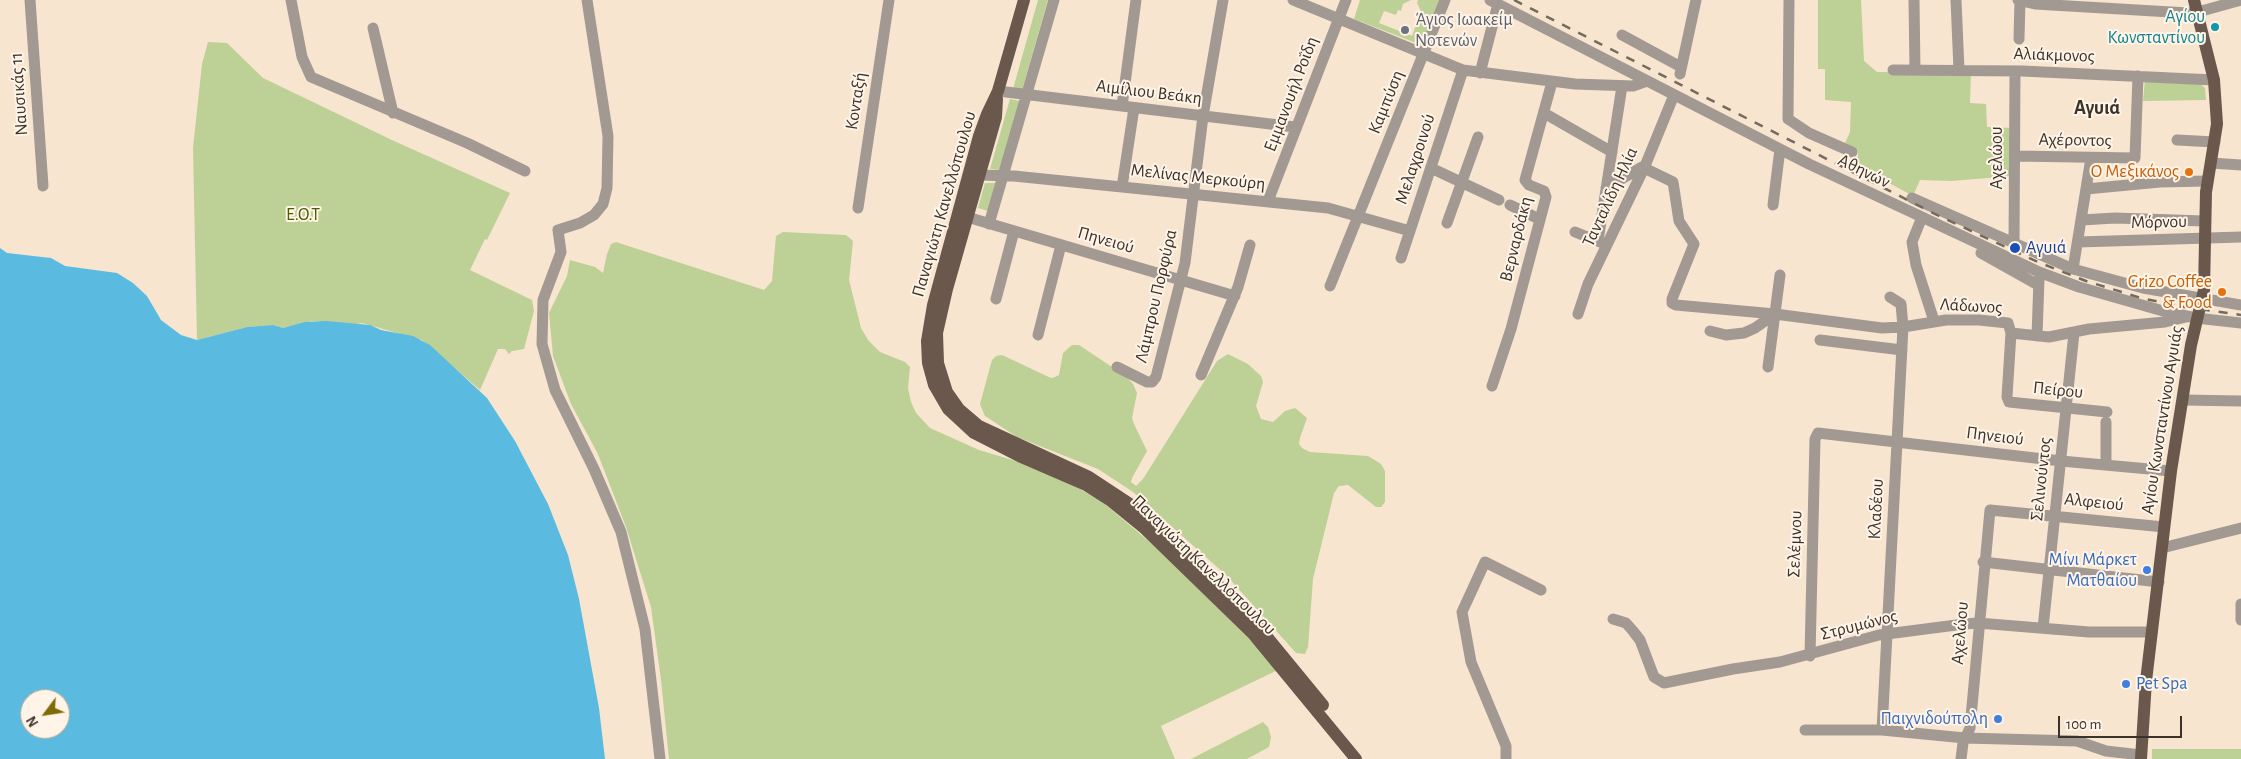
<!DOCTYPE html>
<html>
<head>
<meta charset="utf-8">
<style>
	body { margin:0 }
	#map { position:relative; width:2241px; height:759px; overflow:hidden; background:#f7e5d0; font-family:"Alegreya Sans",sans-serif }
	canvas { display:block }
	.north { position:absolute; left:20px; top:689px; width:50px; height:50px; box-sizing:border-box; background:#fff4e7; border:1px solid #b0a79b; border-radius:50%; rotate:239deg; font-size:14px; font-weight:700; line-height:20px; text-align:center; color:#3a332a }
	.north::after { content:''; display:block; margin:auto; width:18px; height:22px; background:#7e6b05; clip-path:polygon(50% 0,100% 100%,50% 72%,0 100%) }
	.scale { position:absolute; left:2058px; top:716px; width:124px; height:22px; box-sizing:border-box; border:2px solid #3a332a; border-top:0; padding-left:6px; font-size:15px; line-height:18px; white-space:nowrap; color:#3a332a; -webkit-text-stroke:4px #fff4e7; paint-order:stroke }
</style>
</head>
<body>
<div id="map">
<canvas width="2241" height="759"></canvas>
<div class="north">N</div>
<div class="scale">100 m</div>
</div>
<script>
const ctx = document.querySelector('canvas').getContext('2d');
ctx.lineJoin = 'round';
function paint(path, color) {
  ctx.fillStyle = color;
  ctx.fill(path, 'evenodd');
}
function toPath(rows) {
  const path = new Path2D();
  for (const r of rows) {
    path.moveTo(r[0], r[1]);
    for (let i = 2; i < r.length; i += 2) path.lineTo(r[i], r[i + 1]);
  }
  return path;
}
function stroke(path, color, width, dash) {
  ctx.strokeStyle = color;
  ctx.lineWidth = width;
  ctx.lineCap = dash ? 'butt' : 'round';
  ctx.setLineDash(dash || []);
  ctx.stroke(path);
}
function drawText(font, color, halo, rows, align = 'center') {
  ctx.font = font + ' "Alegreya Sans",sans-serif';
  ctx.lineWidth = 4;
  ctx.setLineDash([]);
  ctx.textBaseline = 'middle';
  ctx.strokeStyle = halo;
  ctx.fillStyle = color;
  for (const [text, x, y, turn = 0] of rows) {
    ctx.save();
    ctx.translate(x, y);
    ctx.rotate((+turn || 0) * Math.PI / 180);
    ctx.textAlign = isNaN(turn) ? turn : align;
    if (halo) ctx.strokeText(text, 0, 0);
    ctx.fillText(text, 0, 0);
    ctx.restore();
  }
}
paint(toPath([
	[1038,0,1048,0,1022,90,1013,89],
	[1360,0,1411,0,1403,4,1401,11,1398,10,1396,15,1384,11,1379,23,1412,36,1421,11,1417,3,1418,0,1440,0,1424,46,1354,19],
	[1818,0,1861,0,1864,61,1877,72,1971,73,1970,103,1986,104,1987,127,2013,128,2012,176,1951,181,1920,180,1913,196,1858,166,1858,151,1845,143,1850,132,1851,102,1825,100,1825,69,1818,69],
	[208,42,227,43,263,78,394,141,510,193,487,240,485,239,470,270,532,300,534,311,524,349,512,351,509,354,505,349,498,349,480,390,422,340,362,323,352,325,312,321,283,328,273,325,247,327,197,340,193,148,202,64],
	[2145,80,2200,84,2205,88,2206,100,2143,101],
	[1010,99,1020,101,1000,170,990,169],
	[985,183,996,183,988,211,978,208],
	[783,232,846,235,853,241,849,280,861,328,868,340,880,352,905,362,910,367,908,388,911,402,916,413,930,428,979,450,1019,462,1078,488,1101,501,1158,549,1280,669,1161,726,1175,759,669,759,661,680,651,607,626,527,598,454,571,404,553,356,549,313,567,276,570,260,595,267,603,273,607,254,611,244,616,242,764,290,772,281,776,236],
	[1072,345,1079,345,1127,377,1133,384,1137,393,1132,418,1134,424,1147,451,1132,478,1131,482,1136,486,1143,479,1217,361,1228,354,1248,364,1261,376,1263,382,1256,406,1261,419,1273,422,1285,411,1295,408,1307,418,1300,438,1299,444,1302,448,1310,452,1368,456,1381,464,1385,471,1385,502,1381,507,1376,507,1348,485,1339,486,1334,493,1313,579,1308,647,1305,654,1296,653,1226,575,1133,492,1098,469,1017,437,985,416,980,404,992,360,996,356,1002,355,1051,378,1055,377,1059,375,1063,353],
	[1263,722,1268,727,1271,737,1269,747,1247,759,1191,759],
	[2152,749,2241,749,2241,759,2152,759]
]), '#bdd095');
paint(toPath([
	[0,248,7,253,51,258,65,266,117,273,133,283,147,296,161,320,181,335,197,340,247,327,273,325,283,328,305,322,326,321,370,325,381,330,413,336,430,345,487,398,515,441,548,504,568,555,579,599,599,708,605,759,0,759],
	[30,699,60,699,60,729,30,729]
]), '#5abadf');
stroke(toPath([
	[30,0,43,186],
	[291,0,302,57,311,77,467,143,525,171],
	[587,0,608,136,607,188,603,204,594,215,580,223,558,230,561,252,543,300,542,344,555,390,594,469,621,532,645,629,660,759],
	[1293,0,1463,70,1575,84,1633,86,1647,81],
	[1490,0,1809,164,2039,272,2079,287,2163,311,2196,318,2241,323],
	[1789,0,1788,119,1809,133,1852,152],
	[1914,0,1915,70],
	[1956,0,1959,70],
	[2018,0,2035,4,2188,13,2198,12,2241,0],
	[373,28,393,113],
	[1622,35,1681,67],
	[2019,39,2020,0],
	[1893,70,2022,71,2214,80],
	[1480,73,1498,4],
	[1680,74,1696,0],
	[998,91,1295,127],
	[1122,106,1136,0],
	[1544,113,1612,152],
	[2177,140,2215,142],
	[2015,156,2135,158,2138,76],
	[2211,163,2241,165],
	[1431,168,1499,200],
	[979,175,1014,176,1328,208,1410,231],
	[1122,187,1134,108],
	[1606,188,1642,167,1673,182,1679,221,1694,244,1672,299,1672,303,1676,305,1775,314,1882,328,1903,327,1946,320,1979,320,2008,323,2011,333,2049,337,2089,329,2165,322,2186,317],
	[2086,189,2160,182,2207,181],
	[1912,198,2073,269,2143,288,2241,305],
	[1268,201,1346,0],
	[1510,205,1539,219],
	[1773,205,1780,149],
	[858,208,889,0],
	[967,217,1235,296],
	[1922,217,1912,242,1916,265,1934,321],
	[2081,220,2115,218,2204,221],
	[1447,223,1478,137],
	[989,224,1054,0],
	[1575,232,1605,244],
	[1598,241,1622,86],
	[2078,242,2241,237],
	[2014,245,2015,71],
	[1981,253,2038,285],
	[1401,258,1463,70],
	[2073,269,2091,158],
	[1330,286,1445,0],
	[996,299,1014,231],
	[1578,314,1588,284,1645,166,1674,95],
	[1710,331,1726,335,1744,333,1755,328,1775,314],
	[2011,333,2007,397,2009,402,2107,412],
	[1038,335,1061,245],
	[2037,336,2039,279],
	[1820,340,1902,350],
	[1117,367,1147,382,1152,382,1156,377,1185,263,1203,116,1223,0],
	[1768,367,1780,275],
	[1201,375,1238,287,1250,245],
	[1492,386,1511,329,1546,197,1544,191,1529,185,1525,180,1552,82],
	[2183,400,2241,401],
	[2106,465,2106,422],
	[2162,548,2241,528],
	[1983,562,2159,582],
	[2241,604,2241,620],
	[1613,619,1626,623,1633,631,1640,640,1654,677,1664,683,1733,669,1780,662,1879,635,1964,624,1978,623,2089,632,2152,632],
	[2043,628,2074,333],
	[1810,656,1815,439,1818,433,2061,461,2171,471],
	[1805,730,1882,730,1965,738,2077,741,2106,751,2141,755],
	[1882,730,1903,327,1901,304,1890,297],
	[1506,759,1506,746,1471,662,1462,612,1485,562,1541,590],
	[1961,759,1963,743,1970,728,1990,510,2164,527]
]), '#a39993', 11);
stroke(toPath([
	[1024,0,998,91,987,114,979,136,933,305,927,341,928,363,934,385,948,409,974,433,1019,456,1086,485,1111,501,1143,527,1253,634,1356,759],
	[997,99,996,117,947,289,937,333,938,363,947,392,959,409,979,426,1089,477,1133,506,1245,610,1323,705],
	[2141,759,2146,681,2171,471,2191,345,2204,290,2206,192,2217,124,2214,80,2194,0]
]), '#6a584d', 12);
stroke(toPath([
	[1514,0,1939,216,2038,262,2086,281,2141,298,2184,307,2241,315]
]), '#746a5d', 2.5, [9, 9]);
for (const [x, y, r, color] of [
	[2215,27,5,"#0f9aa8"],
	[1405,30,5,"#6b7280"],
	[2189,172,5,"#e8710a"],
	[2015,248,6,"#1a4fb4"],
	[2222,292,5,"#e8710a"],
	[2147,570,5,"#3f7fe0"],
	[2126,684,5,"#3f7fe0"],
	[1998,719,5,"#3f7fe0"]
]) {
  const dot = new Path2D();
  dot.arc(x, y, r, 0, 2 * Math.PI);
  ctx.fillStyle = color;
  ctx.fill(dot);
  stroke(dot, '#fff4e7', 2);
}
drawText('18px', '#0d838f', '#fff4e7', [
	["Αγίου",2205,17],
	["Κωνσταντίνου",2205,38]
], 'right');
drawText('18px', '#5b616d', '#fff4e7', [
	["Άγιος Ιωακείμ",1415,20],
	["Νοτενών",1415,41]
], 'left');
drawText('18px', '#3a332a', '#fff4e7', [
	["Αλιάκμονος",2054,55,2],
	["Αιμίλιου Βεάκη",1149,92,7],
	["Ναυσικάς 11",19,94,-94],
	["Εμμανουήλ Ροΐδη",1291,94,-69],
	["Κονταξή",856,101,-81],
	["Καμπύση",1386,102,-68],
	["Αχέροντος",2075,140,1],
	["Αχελώου",1997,158,-90],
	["Μελαχροινού",1415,159,-72],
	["Αθηνών",1864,171,26],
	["Μελίνας Μερκούρη",1198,177,6],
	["Τανταλίδη Ηλία",1610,197,-65],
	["Παναγιώτη Κανελλόπουλου",944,204,-74],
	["Μόρνου",2159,222,-1],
	["Βερναρδάκη",1516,239,-76],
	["Πηνειού",1106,240,16],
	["Λάμπρου Πορφύρα",1156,296,-77],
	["Λάδωνος",1971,306,3],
	["Πείρου",2058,390,6],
	["Αγίου Κωνσταντίνου Αγυιάς",2162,420,-81],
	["Πηνειού",1995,436,7],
	["Σελινούντος",2041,479,-84],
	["Αλφειού",2094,502,6],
	["Κλαδέου",1876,509,-87],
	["Σελέμνου",1795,544,-88],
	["Παναγιώτη Κανελλόπουλου",1204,565,44],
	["Στρυμώνος",1859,625,-14],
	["Αχελώου",1960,633,-85]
]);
drawText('18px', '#c56008', '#fff4e7', [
	["Ο Μεξικάνος",2179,172],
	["Grizo Coffee",2212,282],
	["& Food",2212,303]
], 'right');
drawText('18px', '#4a5d02', '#fff4e7', [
	["E.O.T",303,215]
]);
drawText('18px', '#164399', '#fff4e7', [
	["Αγυιά",2026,248]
], 'left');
drawText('18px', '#366cbe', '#fff4e7', [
	["Μίνι Μάρκετ",2137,560],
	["Ματθαίου",2137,581],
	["Pet Spa",2136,684,"left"],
	["Παιχνιδούπολη",1988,719]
], 'right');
drawText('bold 20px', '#3a332a', '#fff4e7', [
	["Αγυιά",2097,108]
]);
</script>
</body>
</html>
